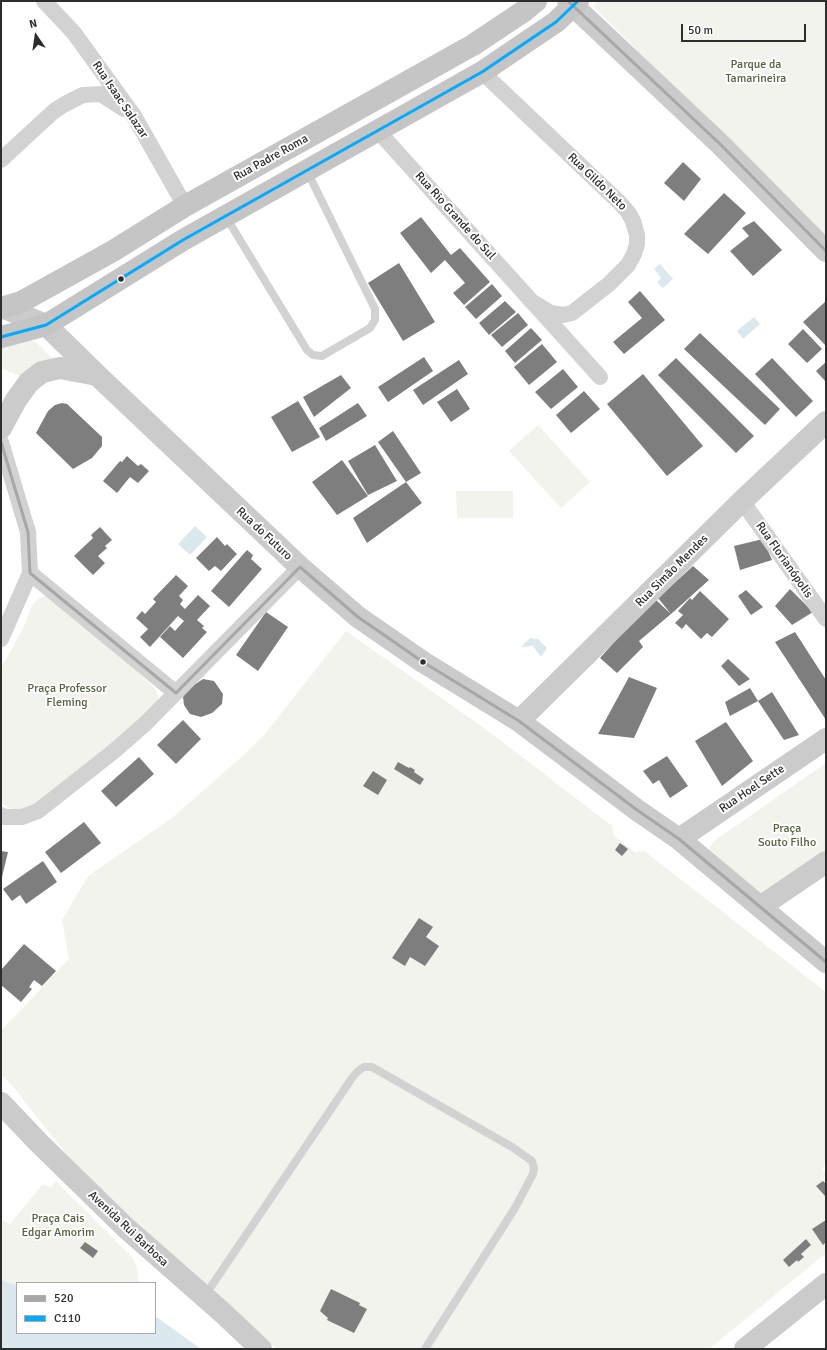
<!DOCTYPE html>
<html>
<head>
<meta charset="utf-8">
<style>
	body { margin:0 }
	#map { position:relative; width:827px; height:1350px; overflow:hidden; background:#fff; font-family:Signika,sans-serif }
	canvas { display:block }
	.frame { position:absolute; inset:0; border:2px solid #2d2d2d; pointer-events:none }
	.legend { position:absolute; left:16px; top:1282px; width:140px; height:52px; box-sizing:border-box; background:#fff; border:1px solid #ababab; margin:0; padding:5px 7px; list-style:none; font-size:12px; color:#2d2d2d }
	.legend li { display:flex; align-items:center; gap:8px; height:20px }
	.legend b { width:20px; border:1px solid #ababab }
	.north { position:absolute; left:16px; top:16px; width:40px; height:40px; -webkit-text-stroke:3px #fff; paint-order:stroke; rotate:347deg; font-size:11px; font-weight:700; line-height:16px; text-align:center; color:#2d2d2d }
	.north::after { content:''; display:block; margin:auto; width:14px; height:18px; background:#2d2d2d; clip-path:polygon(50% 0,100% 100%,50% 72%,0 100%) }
	.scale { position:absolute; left:681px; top:24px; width:125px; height:18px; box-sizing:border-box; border:2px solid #2d2d2d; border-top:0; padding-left:5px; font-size:12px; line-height:14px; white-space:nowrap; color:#2d2d2d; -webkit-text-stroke:3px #fff; paint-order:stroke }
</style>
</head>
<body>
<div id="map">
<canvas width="827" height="1350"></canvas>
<div class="frame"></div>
<ul class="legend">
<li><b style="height:5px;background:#a8a6a6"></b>520</li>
<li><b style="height:5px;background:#0af"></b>C110</li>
</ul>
<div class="north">N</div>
<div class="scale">50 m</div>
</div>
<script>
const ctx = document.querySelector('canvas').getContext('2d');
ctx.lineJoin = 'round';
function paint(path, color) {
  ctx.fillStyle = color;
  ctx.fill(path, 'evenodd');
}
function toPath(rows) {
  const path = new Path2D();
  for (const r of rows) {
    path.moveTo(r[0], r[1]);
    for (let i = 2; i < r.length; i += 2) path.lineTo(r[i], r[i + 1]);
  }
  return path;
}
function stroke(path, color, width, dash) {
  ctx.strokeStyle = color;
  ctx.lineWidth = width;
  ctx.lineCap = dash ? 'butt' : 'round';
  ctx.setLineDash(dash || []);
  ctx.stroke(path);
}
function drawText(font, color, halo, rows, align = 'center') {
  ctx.font = font + ' Signika,sans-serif';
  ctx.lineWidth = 4;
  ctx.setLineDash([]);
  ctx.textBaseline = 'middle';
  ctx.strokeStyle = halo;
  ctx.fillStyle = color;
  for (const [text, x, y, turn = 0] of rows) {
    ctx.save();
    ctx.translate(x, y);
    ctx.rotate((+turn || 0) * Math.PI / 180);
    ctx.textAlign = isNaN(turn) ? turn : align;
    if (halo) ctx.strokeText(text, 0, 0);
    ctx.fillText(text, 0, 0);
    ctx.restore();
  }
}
paint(toPath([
	[598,1,826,1,826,240,593,6],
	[26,340,33,341,38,344,54,360,20,376,1,368,1,348],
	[538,425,590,482,561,508,509,451],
	[456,491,513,491,513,518,457,518],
	[46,596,104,641,155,688,158,696,158,700,152,712,29,809,13,810,1,803,1,668,23,629,32,605,39,598],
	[346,631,484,728,612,826,614,836,635,852,644,851,826,992,826,1163,822,1169,826,1174,826,1253,709,1349,276,1349,147,1234,100,1188,68,1156,14,1088,1,1074,1,1031,69,959,62,920,88,876,172,818,245,754,264,735],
	[826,763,826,856,761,896,709,852,710,847,714,841],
	[56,1181,132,1257,137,1268,139,1283,17,1283,17,1285,1,1280,1,1220,10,1224,43,1184,51,1187]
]), '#f1f3ec');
paint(toPath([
	[660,264,673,279,663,288,657,282,661,278,654,269],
	[754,317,760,324,743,339,737,331],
	[195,526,207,537,190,555,178,544],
	[530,638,538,639,547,648,541,657,533,646,521,647],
	[1,1280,17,1285,17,1333,155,1333,155,1316,201,1349,1,1349]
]), '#dbe9ee');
paint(toPath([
	[683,162,701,179,684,201,664,183],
	[724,193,746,213,708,254,684,234],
	[421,217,451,255,460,248,490,282,464,305,453,293,465,283,445,260,431,273,400,233],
	[754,221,782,250,753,276,730,251,749,236,742,228],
	[399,263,435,322,403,341,368,283],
	[492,284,502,296,476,319,465,307],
	[640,291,665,320,624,354,613,342,642,318,628,302],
	[505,301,516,312,489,335,479,323],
	[826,301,826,346,803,322],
	[518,313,528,325,502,347,491,335],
	[531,328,542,340,515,363,505,351],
	[803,329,822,349,807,363,788,344],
	[700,333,780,409,765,425,684,349],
	[542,344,557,362,529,385,514,367],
	[424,357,433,371,388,402,378,387],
	[676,358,754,436,736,453,658,375],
	[772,358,813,401,796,417,755,374],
	[459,360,468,374,423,405,413,390],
	[826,362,826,382,816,371],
	[563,369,578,387,551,409,535,392],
	[643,374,703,446,667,476,607,404],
	[341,375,351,388,314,417,303,397],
	[457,389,470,409,451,422,437,402],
	[584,391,600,409,571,433,556,415],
	[298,401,320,437,292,452,271,417],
	[62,403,67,404,102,437,102,446,92,458,73,469,36,433,48,411,55,405],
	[358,403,367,416,326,441,319,428],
	[393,431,421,473,406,482,378,442],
	[375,445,397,481,368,495,348,461],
	[127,456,138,466,141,464,149,471,138,483,130,477,117,493,103,481,120,461,122,462],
	[342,460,368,496,337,515,312,482],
	[406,482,422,503,367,543,353,518],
	[100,527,112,540,105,546,107,548,98,556,105,563,93,575,74,556,93,538,91,535],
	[217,537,225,546,227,544,237,554,221,571,215,566,209,571,196,558],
	[763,539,772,560,740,570,734,546],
	[247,550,253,555,251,559,262,569,229,607,211,591],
	[693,566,709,580,671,614,658,598],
	[176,575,188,586,179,596,183,600,180,604,185,609,198,595,210,606,197,620,204,626,202,628,207,632,183,658,160,637,170,626,175,631,184,621,178,616,150,647,140,637,148,629,136,618,142,611,145,614,156,602,153,599],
	[790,589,813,612,792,625,775,606],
	[746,590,763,607,751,615,738,596],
	[700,591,729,619,712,637,707,633,701,639,686,624,682,629,675,623,683,615,678,611,690,598,692,600],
	[656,600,671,614,639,641,643,647,617,673,600,658,627,628],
	[266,612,288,627,258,671,236,655],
	[795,632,826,680,826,720,775,642],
	[728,659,750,679,739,686,721,666],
	[629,677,657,688,634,738,598,734],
	[203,679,214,681,223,694,222,704,212,713,201,717,190,714,184,705,183,697,188,689],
	[750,688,758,701,730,716,725,702],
	[772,692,799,735,784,740,758,701],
	[183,720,201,739,176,764,157,745],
	[726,722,753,761,722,786,695,741],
	[667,756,688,786,670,798,659,780,653,784,643,771],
	[139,757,154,774,116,807,101,791],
	[398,762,409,768,410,767,415,770,414,772,424,779,420,785,394,769],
	[373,771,387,780,378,795,363,786],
	[84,822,101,843,61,873,45,852],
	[620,843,628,849,622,856,615,850],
	[1,851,8,852,2,877,1,877],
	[43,861,57,882,26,904,20,895,12,901,3,889],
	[419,918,433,927,426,937,439,946,425,966,410,957,405,966,392,958],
	[24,944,56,971,42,986,34,980,29,987,32,989,21,1002,1,985,1,970],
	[823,1181,826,1184,826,1197,816,1186],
	[826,1220,826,1242,823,1245,812,1229],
	[806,1239,811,1245,801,1254,804,1257,798,1262,797,1260,789,1267,783,1260],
	[85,1242,98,1251,93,1258,80,1248],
	[331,1289,360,1303,359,1305,367,1309,354,1333,327,1320,328,1318,320,1311]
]), '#7e7e7e');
stroke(toPath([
	[226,217,307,350,313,355,322,356,370,328,375,320,375,309,307,171],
	[204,1297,352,1078,358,1071,364,1067,372,1067,512,1147,532,1161,534,1168,533,1174,515,1208,425,1349]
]), '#d2d2d2', 8);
stroke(toPath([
	[44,1,74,33,134,116,185,206],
	[482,72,619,202,628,212,633,221,637,235,637,244,634,254,628,265,609,284,572,313,563,315,551,313,531,301],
	[378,131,600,377],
	[1,160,54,111,65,104,83,95,101,94,124,109],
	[1,442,28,532,30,573,1,639],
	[742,501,826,619],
	[30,573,176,693],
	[1,815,5,817,22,817,38,811,113,752,146,723,300,567]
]), '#d2d2d2', 16);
stroke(toPath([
	[568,1,720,144,826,251],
	[4,308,46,325,97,375,300,567,358,617,423,662,519,721,637,810,679,839,826,962],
	[1,428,16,400,29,382,42,372,60,368,97,375],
	[519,721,742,501,826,422],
	[679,839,826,739],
	[760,907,826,862],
	[1,1103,37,1141,125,1227,224,1314,261,1349],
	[745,1349,826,1284]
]), '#cbcbcb', 22);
stroke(toPath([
	[1,308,21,302,113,251,185,206,473,45,524,11,536,1],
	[1,337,46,325,183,240,482,72,556,22,578,1]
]), '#c5c5c5', 22);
stroke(toPath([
	[568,1,720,144,826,251],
	[1,442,28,532,30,573,176,693,300,567,358,617,423,662,519,721,637,810,679,839,826,962]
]), '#a8a6a6', 3);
stroke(toPath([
	[1,337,46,325,183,240,482,72,556,22,578,1]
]), '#0af', 3);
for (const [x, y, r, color] of [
	[121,279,3.5,"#2d2d2d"],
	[423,662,3.5,"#2d2d2d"]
]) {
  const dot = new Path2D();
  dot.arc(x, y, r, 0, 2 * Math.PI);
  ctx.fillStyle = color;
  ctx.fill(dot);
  stroke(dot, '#fff', 1.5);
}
drawText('12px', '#556340', '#fff', [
	["Parque da",756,65],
	["Tamarineira",756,79],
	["Praça Professor",67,689],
	["Fleming",67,703],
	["Praça",787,829],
	["Souto Filho",787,843],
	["Praça Cais",58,1219],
	["Edgar Amorim",58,1233]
]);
drawText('12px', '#2d2d2d', '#fff', [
	["Rua Isaac Salazar",120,100,56],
	["Rua Padre Roma",271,158,-29],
	["Rua Gildo Neto",597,182,44],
	["Rua Rio Grande do Sul",455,216,48],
	["Rua do Futuro",264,534,43],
	["Rua Florianópolis",784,560,55],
	["Rua Simão Mendes",672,571,-45],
	["Rua Hoel Sette",752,789,-34],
	["Avenida Rui Barbosa",128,1229,43]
]);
</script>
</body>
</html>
